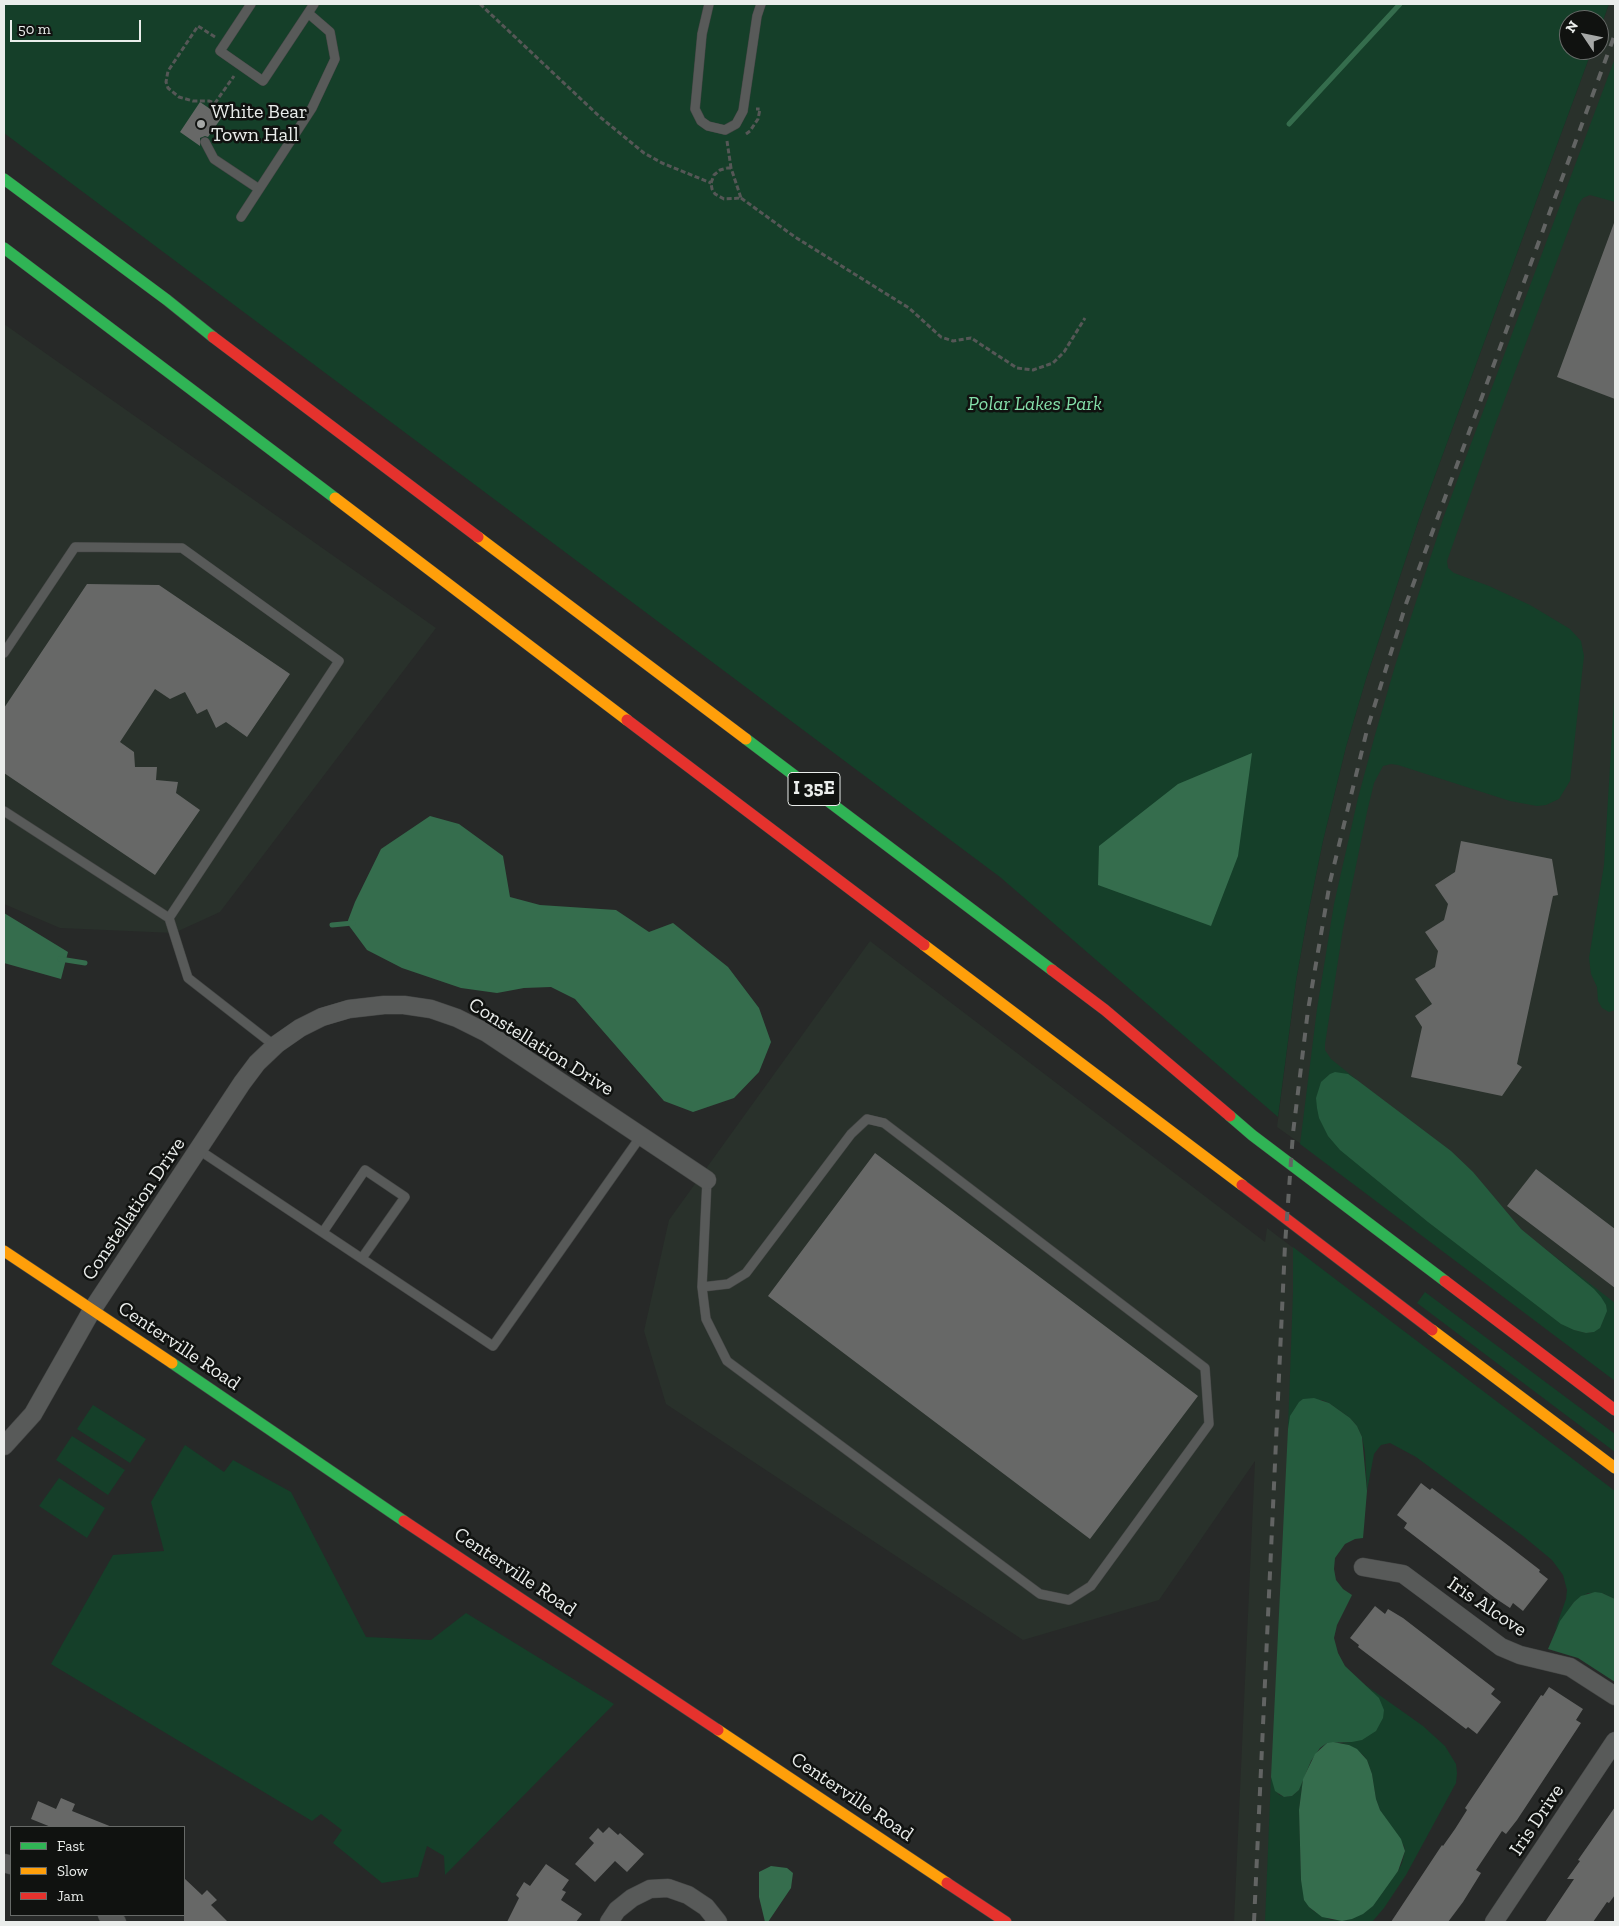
<!DOCTYPE html>
<html>
<head>
<meta charset="utf-8">
<style>
	body { margin:0 }
	#map { position:relative; width:1619px; height:1926px; overflow:hidden; background:#272928; font-family:"Zilla Slab",serif }
	canvas { display:block }
	.frame { position:absolute; inset:0; border:5px solid #eaedeb; pointer-events:none }
	.legend { position:absolute; left:10px; top:1826px; width:175px; height:90px; box-sizing:border-box; background:#101210; border:1px solid #676a68; margin:0; padding:6px 9px; list-style:none; font-size:15px; color:#eaedeb }
	.legend li { display:flex; align-items:center; gap:10px; height:25px }
	.legend b { width:25px; border:1px solid #676a68 }
	.north { position:absolute; left:1559px; top:10px; width:50px; height:50px; box-sizing:border-box; background:#101210; border:1px solid #676a68; border-radius:50%; rotate:304deg; font-size:14px; font-weight:700; line-height:20px; text-align:center; color:#eaedeb }
	.north::after { content:''; display:block; margin:auto; width:18px; height:22px; background:#a6a8a7; clip-path:polygon(50% 0,100% 100%,50% 72%,0 100%) }
	.scale { position:absolute; left:10px; top:20px; width:131px; height:22px; box-sizing:border-box; border:2px solid #eaedeb; border-top:0; padding-left:6px; font-size:15px; line-height:18px; white-space:nowrap; color:#eaedeb; -webkit-text-stroke:4px #101210; paint-order:stroke }
</style>
</head>
<body>
<div id="map">
<canvas width="1619" height="1926"></canvas>
<div class="frame"></div>
<ul class="legend">
<li><b style="height:6px;background:#30b455"></b>Fast</li>
<li><b style="height:6px;background:#ff9f0a"></b>Slow</li>
<li><b style="height:6px;background:#e5322d"></b>Jam</li>
</ul>
<div class="north">N</div>
<div class="scale">50 m</div>
</div>
<script>
const ctx = document.querySelector('canvas').getContext('2d');
ctx.lineJoin = 'round';
function paint(path, color) {
  ctx.fillStyle = color;
  ctx.fill(path, 'evenodd');
}
function toPath(rows) {
  const path = new Path2D();
  for (const r of rows) {
    path.moveTo(r[0], r[1]);
    for (let i = 2; i < r.length; i += 2) path.lineTo(r[i], r[i + 1]);
  }
  return path;
}
function stroke(path, color, width, dash) {
  ctx.strokeStyle = color;
  ctx.lineWidth = width;
  ctx.lineCap = dash ? 'butt' : 'round';
  ctx.setLineDash(dash || []);
  ctx.stroke(path);
}
function drawText(font, color, halo, rows, align = 'center') {
  ctx.font = font + ' "Zilla Slab",serif';
  ctx.lineWidth = 5;
  ctx.setLineDash([]);
  ctx.textBaseline = 'middle';
  ctx.strokeStyle = halo;
  ctx.fillStyle = color;
  for (const [text, x, y, turn = 0] of rows) {
    ctx.save();
    ctx.translate(x, y);
    ctx.rotate((+turn || 0) * Math.PI / 180);
    ctx.textAlign = isNaN(turn) ? turn : align;
    if (halo) ctx.strokeText(text, 0, 0);
    ctx.fillText(text, 0, 0);
    ctx.restore();
  }
}
paint(toPath([
	[1609,4,1615,4,1615,1367,1277,1127,1296,981,1308,914,1323,841,1346,747,1366,679,1419,519,1592,50,1599,50,1599,32],
	[4,324,436,628,220,912,174,933,60,928,4,904],
	[870,941,1265,1242,1267,1228,1304,1256,1273,1922,1234,1922,1255,1461,1159,1600,1023,1640,666,1404,644,1331,669,1220]
]), '#29312b');
paint(toPath([
	[4,4,1609,4,1599,32,1599,20,1569,20,1569,50,1592,50,1419,519,1366,679,1346,747,1323,841,1308,914,1296,981,1278,1117,1000,877,4,133],
	[1615,58,1615,202,1590,195,1583,198,1578,205,1495,425,1447,561,1448,568,1454,573,1489,586,1530,605,1570,629,1581,641,1584,656,1570,781,1559,799,1546,805,1537,806,1510,801,1398,765,1391,764,1383,766,1374,783,1367,812,1343,929,1325,1044,1325,1050,1331,1059,1357,1080,1348,1074,1574,1330,1586,1333,1594,1332,1594,1289,1544,1248,1615,1303,1615,1381,1300,1144,1317,1009,1334,904,1358,798,1375,735,1395,666,1444,516],
	[1615,684,1615,1010,1609,1012,1602,1008,1598,1001,1597,987,1591,974,1589,958,1604,865],
	[1293,1247,1615,1491,1615,1599,1602,1593,1588,1593,1574,1602,1555,1630,1566,1599,1567,1590,1563,1575,1552,1560,1523,1536,1416,1457,1390,1443,1381,1445,1374,1454,1367,1491,1365,1452,1362,1437,1357,1426,1350,1418,1329,1403,1322,1400,1303,1400,1293,1411,1288,1429,1293,1292],
	[1425,1292,1615,1434,1615,1452,1417,1303],
	[93,1405,146,1439,130,1463,77,1429],
	[72,1436,125,1470,108,1495,56,1460],
	[185,1445,224,1472,233,1460,291,1492,366,1637,431,1640,466,1613,614,1704,445,1875,444,1856,427,1846,418,1877,382,1883,333,1843,342,1830,321,1814,312,1821,51,1664,113,1555,164,1551,151,1502],
	[59,1478,105,1508,87,1538,39,1506],
	[1361,1682,1423,1726,1445,1746,1456,1764,1457,1773,1456,1783,1406,1875,1384,1908,1372,1922,1265,1922,1271,1777,1278,1794,1284,1797,1292,1796,1299,1790,1303,1779,1299,1810,1301,1880,1309,1907,1315,1912,1331,1920,1352,1919,1398,1871,1402,1863,1405,1851,1404,1846,1380,1810,1376,1799,1372,1774,1367,1760,1362,1754,1349,1745,1341,1743,1352,1742,1373,1692]
]), '#153f29');
paint(toPath([
	[1335,1072,1348,1074,1357,1080,1451,1151,1473,1172,1521,1229,1594,1289,1601,1297,1606,1305,1607,1311,1600,1328,1594,1332,1586,1333,1574,1330,1561,1324,1428,1222,1340,1150,1328,1136,1319,1118,1317,1108,1316,1098,1321,1082,1330,1074],
	[1314,1398,1329,1403,1350,1418,1357,1426,1362,1437,1367,1491,1364,1527,1363,1538,1355,1539,1345,1544,1335,1558,1334,1569,1336,1580,1343,1589,1352,1595,1337,1625,1334,1638,1338,1653,1345,1666,1379,1698,1384,1710,1383,1718,1376,1731,1362,1740,1352,1742,1327,1743,1320,1748,1311,1761,1299,1790,1292,1796,1284,1797,1275,1791,1271,1777,1288,1429,1290,1416,1299,1402,1303,1399],
	[1595,1592,1602,1593,1615,1599,1615,1682,1578,1658,1548,1649,1560,1621,1574,1602,1581,1596]
]), '#255c3e');
paint(toPath([
	[1252,753,1238,856,1211,926,1098,885,1099,846,1178,784],
	[430,816,459,824,503,856,510,897,540,905,616,910,649,932,673,923,728,967,759,1008,771,1042,759,1072,734,1098,693,1112,664,1101,575,999,551,987,524,988,497,993,461,988,402,968,367,950,347,923,355,902,381,849],
	[4,913,68,952,61,979,4,963],
	[1333,1742,1349,1745,1357,1749,1367,1760,1372,1774,1376,1799,1380,1810,1401,1839,1405,1851,1398,1871,1373,1906,1363,1914,1352,1919,1342,1921,1322,1917,1309,1907,1304,1900,1301,1880,1299,1810,1303,1779,1315,1754,1327,1743],
	[771,1866,787,1868,793,1873,791,1888,768,1922,765,1922,759,1897,759,1872]
]), '#356d4d');
stroke(toPath([
	[1289,124,1400,4],
	[332,925,353,923],
	[60,959,85,963]
]), '#356d4d', 5);
paint(toPath([
	[200,102,222,117,208,137,205,136,200,138,200,146,180,132],
	[1614,223,1615,223,1615,399,1557,377],
	[87,584,159,585,290,674,247,737,226,722,216,728,207,709,197,714,185,692,170,699,155,689,120,742,134,752,135,767,157,767,156,780,178,782,176,793,200,810,155,875,4,773,4,708],
	[1461,841,1552,859,1558,895,1553,896,1517,1064,1522,1067,1502,1096,1411,1077,1422,1027,1415,1016,1432,1004,1415,979,1435,967,1438,951,1425,932,1444,920,1448,904,1435,885,1455,872],
	[875,1153,1198,1396,1090,1539,768,1296],
	[1536,1169,1615,1229,1615,1288,1507,1206],
	[1421,1483,1430,1490,1432,1488,1509,1546,1540,1570,1539,1572,1548,1579,1523,1611,1513,1603,1510,1608,1495,1598,1404,1528,1407,1523,1397,1515],
	[1375,1606,1385,1614,1388,1609,1403,1618,1495,1689,1491,1694,1501,1702,1477,1734,1468,1727,1466,1729,1358,1647,1359,1645,1350,1638],
	[1549,1687,1583,1709,1576,1720,1581,1723,1517,1820,1506,1834,1502,1831,1476,1870,1481,1873,1463,1902,1448,1922,1391,1922,1442,1845,1443,1846,1455,1829,1467,1810,1465,1808,1541,1695,1543,1696],
	[61,1798,75,1804,72,1811,112,1827,51,1827,31,1819,38,1801,56,1809],
	[1615,1807,1615,1895,1609,1903,1607,1902,1593,1922,1545,1922,1574,1879,1567,1879,1580,1861,1578,1860],
	[609,1827,618,1835,620,1833,644,1854,627,1872,615,1861,595,1882,575,1864,594,1843,589,1838,598,1828,603,1833],
	[546,1864,569,1880,562,1890,566,1892,561,1900,582,1914,576,1922,507,1922,519,1898,516,1895,524,1882,530,1886],
	[184,1878,202,1895,207,1890,217,1900,211,1905,228,1922,184,1922]
]), '#676867');
const lane = toPath([
	[251,4,220,51,263,81,314,4],
	[709,4,702,34,695,109,701,121,708,126,725,130,736,124,743,111,757,16,761,4],
	[205,142,214,159,259,189],
	[241,217,312,108,335,59,330,32,308,13],
	[4,653,75,547,182,548,339,661,169,918],
	[4,811,169,918,188,978,275,1046],
	[199,1150,493,1346,641,1136],
	[323,1232,365,1170,405,1197,362,1258],
	[702,1287,728,1284,746,1273,851,1134,867,1119,884,1123,1205,1368,1209,1424,1091,1586,1069,1600,1040,1594,727,1361,706,1319,702,1287,707,1180]
]);
const street = toPath([
	[4,1446,33,1414,92,1310,242,1083,257,1063,277,1044,300,1028,322,1017,349,1009,384,1005,404,1005,431,1009,457,1018,487,1033,707,1180],
	[1363,1567,1403,1574,1501,1647,1520,1655,1570,1667,1615,1696],
	[4,1863,11,1865],
	[107,1915,117,1922],
	[609,1922,617,1910,632,1898,650,1889,668,1888,688,1895,706,1907,718,1922],
	[1494,1922,1615,1741]
]);
const fast = toPath([
	[4,179,167,300,213,337],
	[4,248,335,498],
	[746,739,1052,970],
	[1230,1116,1252,1135,1445,1281],
	[172,1363,404,1521]
]);
const slow = toPath([
	[335,498,627,720],
	[478,537,746,739],
	[924,945,1242,1185],
	[4,1251,172,1363],
	[1432,1330,1615,1468],
	[718,1730,947,1883]
]);
const jam = toPath([
	[213,337,478,537],
	[627,720,924,945],
	[1052,970,1105,1010,1230,1116],
	[1242,1185,1432,1330],
	[1445,1281,1615,1410],
	[404,1521,718,1730],
	[947,1883,1006,1922]
]);
stroke(lane, '#444645', 10);
stroke(street, '#444645', 19);
stroke(fast, '#444645', 12);
stroke(slow, '#444645', 12);
stroke(jam, '#444645', 12);
stroke(toPath([
	[480,4,600,117,644,153,662,163,711,183],
	[215,37,198,26,168,71,166,82,168,88,179,97,193,101,209,101,215,103,234,76],
	[746,134,750,131,758,119,760,109,756,109],
	[727,141,731,168],
	[727,168,731,168,741,198,724,199,715,194,712,189,711,183,714,175,720,170,727,168],
	[741,198,795,237,909,308,941,337,953,341,971,338,1017,368,1033,370,1053,363,1064,352,1085,318]
]), '#555756', 3, [5, 2.5]);
stroke(lane, '#585a59', 9);
stroke(street, '#585a59', 18);
stroke(fast, '#30b455', 11);
stroke(slow, '#ff9f0a', 11);
stroke(jam, '#e5322d', 11);
stroke(toPath([
	[1254,1922,1285,1245,1293,1133,1308,1010,1330,882,1367,730,1406,604,1615,34]
]), '#626463', 4, [9, 9]);
for (const [x, y, r, color] of [
	[201,124,5,"#a6a8a7"]
]) {
  const dot = new Path2D();
  dot.arc(x, y, r, 0, 2 * Math.PI);
  ctx.fillStyle = color;
  ctx.fill(dot);
  stroke(dot, '#101210', 2);
}
for (const [x, y, w] of [
	[814,789,52]
]) {
  const box = new Path2D();
  box.roundRect(x - w / 2, y - 16.5, w, 33, 4);
  ctx.fillStyle = '#101210';
  ctx.fill(box);
  stroke(box, '#eaedeb', 1);
}
drawText('bold 19px', '#eaedeb', null, [
	["I 35E",814,789]
]);
drawText('20px', '#eaedeb', '#101210', [
	["White Bear",211,112],
	["Town Hall",211,135]
], 'left');
drawText('italic 20px', '#84dea9', '#101210', [
	["Polar Lakes Park",1035,404]
]);
drawText('20px', '#eaedeb', '#101210', [
	["Constellation Drive",541,1047,32],
	["Constellation Drive",134,1209,-56],
	["Centerville Road",179,1346,34],
	["Centerville Road",515,1572,34],
	["Iris Alcove",1487,1607,34],
	["Centerville Road",852,1797,34],
	["Iris Drive",1537,1820,-56]
]);
</script>
</body>
</html>
